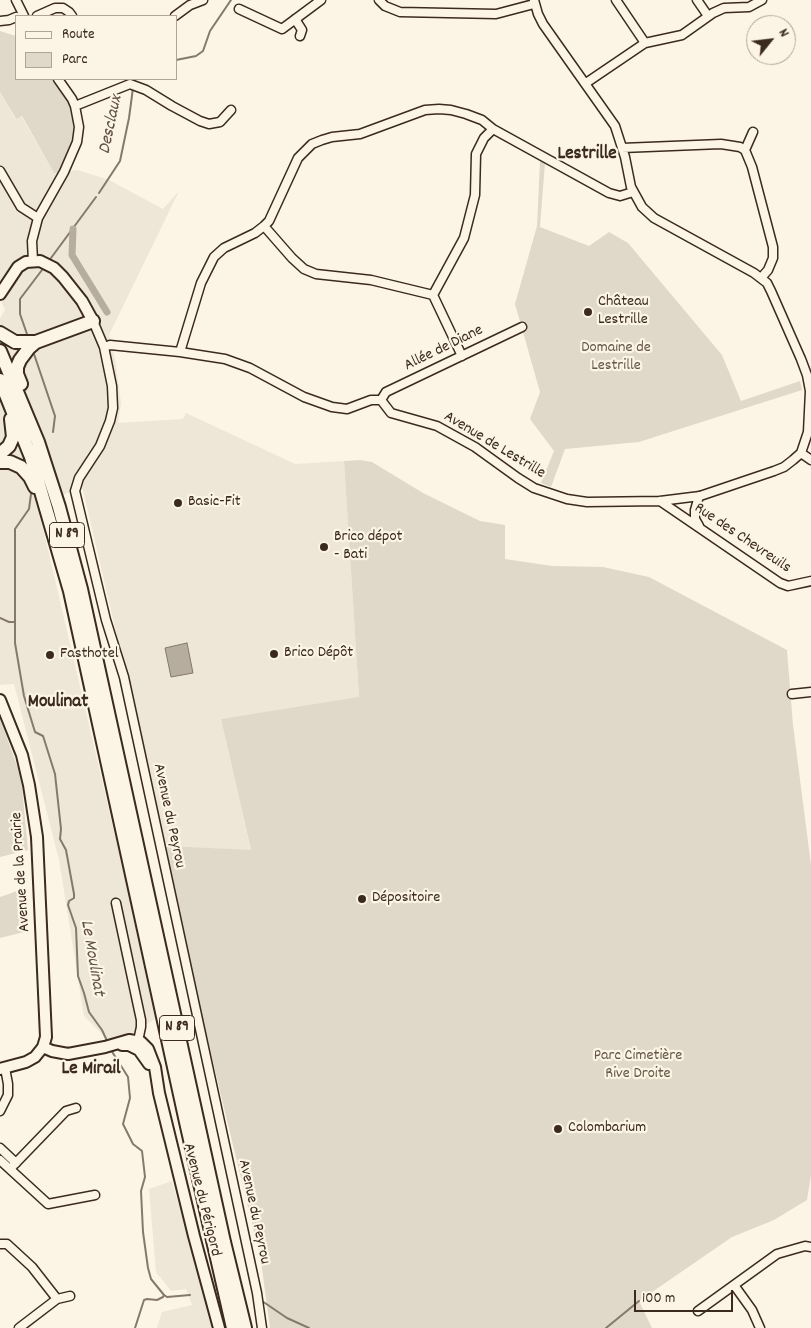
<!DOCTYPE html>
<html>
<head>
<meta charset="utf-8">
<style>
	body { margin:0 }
	#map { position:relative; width:811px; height:1328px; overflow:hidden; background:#fcf5e5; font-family:Dekko,sans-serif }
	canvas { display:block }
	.legend { position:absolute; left:15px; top:15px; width:162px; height:65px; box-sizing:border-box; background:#fcf5e5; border:1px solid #afa495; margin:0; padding:6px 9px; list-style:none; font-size:15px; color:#3b2a1e }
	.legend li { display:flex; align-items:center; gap:10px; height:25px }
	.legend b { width:25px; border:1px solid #afa495 }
	.north { position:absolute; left:746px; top:15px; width:50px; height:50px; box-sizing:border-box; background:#fcf5e5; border:1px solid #afa495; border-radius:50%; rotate:61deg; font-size:14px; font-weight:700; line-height:20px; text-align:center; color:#3b2a1e }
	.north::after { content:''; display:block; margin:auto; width:18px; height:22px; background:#3b2a1e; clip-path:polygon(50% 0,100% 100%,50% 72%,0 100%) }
	.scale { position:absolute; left:634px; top:1290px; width:99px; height:22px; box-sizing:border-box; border:2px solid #3b2a1e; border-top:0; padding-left:6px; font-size:15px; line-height:18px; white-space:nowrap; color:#3b2a1e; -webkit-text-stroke:4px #fcf5e5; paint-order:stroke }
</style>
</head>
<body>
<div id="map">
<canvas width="811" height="1328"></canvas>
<ul class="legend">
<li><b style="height:6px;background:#fcf5e5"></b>Route</li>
<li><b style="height:14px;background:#e0d8c8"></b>Parc</li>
</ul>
<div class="north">N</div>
<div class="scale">100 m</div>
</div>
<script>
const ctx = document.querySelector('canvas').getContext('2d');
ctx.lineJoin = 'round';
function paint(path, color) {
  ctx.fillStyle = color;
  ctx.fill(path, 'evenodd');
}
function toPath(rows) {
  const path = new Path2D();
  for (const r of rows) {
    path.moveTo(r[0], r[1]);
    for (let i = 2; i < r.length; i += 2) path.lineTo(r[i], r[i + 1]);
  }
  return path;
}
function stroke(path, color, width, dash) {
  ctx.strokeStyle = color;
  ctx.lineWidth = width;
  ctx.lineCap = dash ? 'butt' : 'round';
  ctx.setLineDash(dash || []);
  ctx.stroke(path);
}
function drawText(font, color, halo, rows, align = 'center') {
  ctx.font = font + ' Dekko,sans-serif';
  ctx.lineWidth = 4.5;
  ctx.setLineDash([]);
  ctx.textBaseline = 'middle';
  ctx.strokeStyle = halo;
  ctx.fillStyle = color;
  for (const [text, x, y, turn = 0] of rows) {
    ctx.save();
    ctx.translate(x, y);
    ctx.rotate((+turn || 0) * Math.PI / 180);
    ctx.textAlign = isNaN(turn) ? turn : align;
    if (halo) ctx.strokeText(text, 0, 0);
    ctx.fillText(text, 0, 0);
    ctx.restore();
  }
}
paint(toPath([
	[0,92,15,119,21,116,54,173,78,170,109,180,163,209,179,191,109,335,115,359,121,403,118,423,183,419,186,413,295,464,344,461,359,698,221,719,251,851,166,846,82,486,38,507,126,883,155,1019,113,1045,84,1016,59,860,14,684,0,685,0,318,5,310,0,299],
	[172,1181,214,1328,157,1328,162,1312,192,1305,186,1289,171,1291,156,1272,149,1189]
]), '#eee6d6');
paint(toPath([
	[0,31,16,36,16,79,55,79,71,108,75,134,60,173,54,173,22,116,16,119,0,92],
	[540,161,545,163,540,227,589,246,609,232,628,243,722,355,741,401,800,381,802,390,639,442,565,449,551,487,541,483,554,451,530,419,540,392,515,304,537,226],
	[360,460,372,462,423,493,480,521,505,525,505,559,552,566,603,567,649,577,787,650,793,725,811,865,811,1175,807,1200,774,1220,732,1237,639,1301,652,1328,270,1328,261,1261,197,996,166,846,251,850,221,719,359,697,344,461],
	[0,718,21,777,28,850,0,857],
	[20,890,24,932,0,938,0,897]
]), '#e0d8c8');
const water = toPath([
	[187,643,193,673,171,677,165,648,187,643]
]);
paint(water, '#b7ad9e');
stroke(water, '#85796b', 1);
stroke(toPath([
	[176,60,196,56,203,51,210,31,231,0],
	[99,193,120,161,129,118,133,88],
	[51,258,96,197],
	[28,337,20,314,20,299,42,270],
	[34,354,55,416,53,432],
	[0,618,9,622,15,622,15,529,29,509,31,494],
	[15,622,15,643,24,696,35,732,43,736,44,739,55,774,61,829,60,839,66,850,74,894,74,898,69,901,68,905,76,928,78,976,84,993,89,1012,102,1030,108,1043],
	[111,1050,128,1077,130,1098,123,1124,133,1144,142,1151,145,1177,141,1191,143,1232,148,1268,151,1279,164,1295],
	[164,1295,167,1297,190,1295],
	[262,1301,287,1318,309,1328],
	[135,1328,144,1300,147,1299,157,1300,163,1297,164,1295],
	[606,1328,639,1301]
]), '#85796b', 2);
stroke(toPath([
	[73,229,72,255,107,312]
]), '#b7ad9e', 7);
const minor = toPath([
	[16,0,24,16],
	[379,0,385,6,400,12,496,14,534,4],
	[616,0,645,43],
	[697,0,708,16],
	[239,9,282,29,321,0],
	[37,16,55,8,63,8,69,12,72,16],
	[175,16,190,5,203,0],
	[295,19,302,30,300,36],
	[0,21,9,20,16,17],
	[586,83,645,43,682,35,713,13,724,8,749,7,762,0],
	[75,106,130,84,146,90,172,106,200,121,209,124,220,122,231,110],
	[622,148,721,144,740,147,745,150,752,167,773,247,773,258,768,270,761,278],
	[745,150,753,132],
	[0,171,21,207,38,218],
	[264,226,292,258,304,269,316,274,371,280,433,295],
	[33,261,32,241,38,218,64,172,77,142,79,127,75,106,72,99,58,79],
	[93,321,104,347,112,386,113,408,110,421,100,446,79,478,75,491,106,620,124,677,257,1293,262,1328],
	[104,347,110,345,180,352,225,359,250,368,304,397,332,407,347,409,371,400,381,400,391,413,437,426,475,447,518,478,534,488,567,499,587,502,660,501,700,496,774,471,784,467,793,460,801,453,808,432,810,391,807,375,801,359,771,291,767,283,754,273,654,218,642,207,631,187,625,157,615,126,543,24,538,14,534,0],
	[180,352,201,283,214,257,224,248,255,233,264,226,269,221,298,158,312,144,322,140,332,137,360,134,425,110,439,109,451,110,466,114,482,120,493,129,609,193,620,196,633,192],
	[462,356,433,295,464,238,475,195,476,154,484,138,493,129],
	[381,400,386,392,522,327],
	[801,453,811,460],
	[699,496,695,510,695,519,699,526],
	[660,501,780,583,788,586,811,581],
	[792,694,811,692],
	[116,903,141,1020,141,1027,138,1041,135,1044],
	[0,1111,8,1095,8,1084,5,1068],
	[0,1148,16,1163],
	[0,1160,48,1204,95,1195],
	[10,1169,66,1111,76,1108],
	[0,1244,7,1244,32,1267,57,1299],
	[734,1285,752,1310,760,1328],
	[698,1311,777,1254,805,1246,811,1247],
	[19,1328,57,1299,70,1296]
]);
const tertiary = toPath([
	[0,294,18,267,26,262,40,261,54,268,63,277,82,301,93,321],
	[0,700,22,755,29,785,37,837,46,1037,43,1047,35,1057,26,1062,0,1069],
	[122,1045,129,1045,139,1050,149,1064],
	[43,1047,52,1051,68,1054,105,1047,129,1040,141,1042,148,1049,155,1067,159,1093,194,1236,219,1328]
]);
const trunk = toPath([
	[0,333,15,342,36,342],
	[0,351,38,442,59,507,81,589,224,1242,245,1328],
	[0,380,31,457,70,591,186,1122,233,1328],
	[21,384,17,374,17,367,20,360,29,348,36,342,93,321],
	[0,454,9,446,13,437,11,419],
	[0,462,10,462,21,467,30,477,35,487]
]);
stroke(minor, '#3b2a1e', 11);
stroke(tertiary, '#3b2a1e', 14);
stroke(trunk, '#3b2a1e', 16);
stroke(minor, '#fcf5e5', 8);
stroke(tertiary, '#fcf5e5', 10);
stroke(trunk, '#fcf5e5', 12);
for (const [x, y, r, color] of [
	[588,312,5,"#3b2a1e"],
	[178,503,5,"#3b2a1e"],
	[324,547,5,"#3b2a1e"],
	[274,654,5,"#3b2a1e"],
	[50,655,5,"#3b2a1e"],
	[362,899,5,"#3b2a1e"],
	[558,1129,5,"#3b2a1e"]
]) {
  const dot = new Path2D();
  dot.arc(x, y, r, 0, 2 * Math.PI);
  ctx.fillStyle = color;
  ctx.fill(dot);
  stroke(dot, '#fcf5e5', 2);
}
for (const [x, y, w] of [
	[67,535,35],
	[177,1028,35]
]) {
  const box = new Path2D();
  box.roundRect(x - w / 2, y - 12.5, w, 25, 4);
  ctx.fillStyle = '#fcf5e5';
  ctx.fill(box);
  stroke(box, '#3b2a1e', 1);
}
drawText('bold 15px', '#3b2a1e', null, [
	["N 89",67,535],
	["N 89",177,1028]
]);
drawText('16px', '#3b2a1e', '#fcf5e5', [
	["Château",598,303],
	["Lestrille",598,321],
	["Basic-Fit",188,503],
	["Brico dépot",334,538],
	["- Bati",334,556],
	["Brico Dépôt",284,654],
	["Fasthotel",60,655],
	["Dépositoire",372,899],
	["Colombarium",568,1129]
], 'left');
drawText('16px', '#3b2a1e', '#fcf5e5', [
	["Allée de Diane",444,349,-26],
	["Avenue de Lestrille",494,446,31],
	["Rue des Chevreuils",742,539,34],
	["Avenue du Peyrou",168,816,78],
	["Avenue de la Prairie",22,872,-94],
	["Avenue du Périgord",201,1200,76],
	["Avenue du Peyrou",253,1212,78]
]);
drawText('16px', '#645648', '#fcf5e5', [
	["Domaine de",616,349],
	["Lestrille",616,367],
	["Parc Cimetière",638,1057],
	["Rive Droite",638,1075]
]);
drawText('italic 18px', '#605144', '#fcf5e5', [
	["Desclaux",112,125,-78],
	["Le Moulinat",91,958,80]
]);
drawText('bold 19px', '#3b2a1e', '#fcf5e5', [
	["Lestrille",587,155],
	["Moulinat",58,703],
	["Le Mirail",91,1070]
]);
</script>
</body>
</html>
